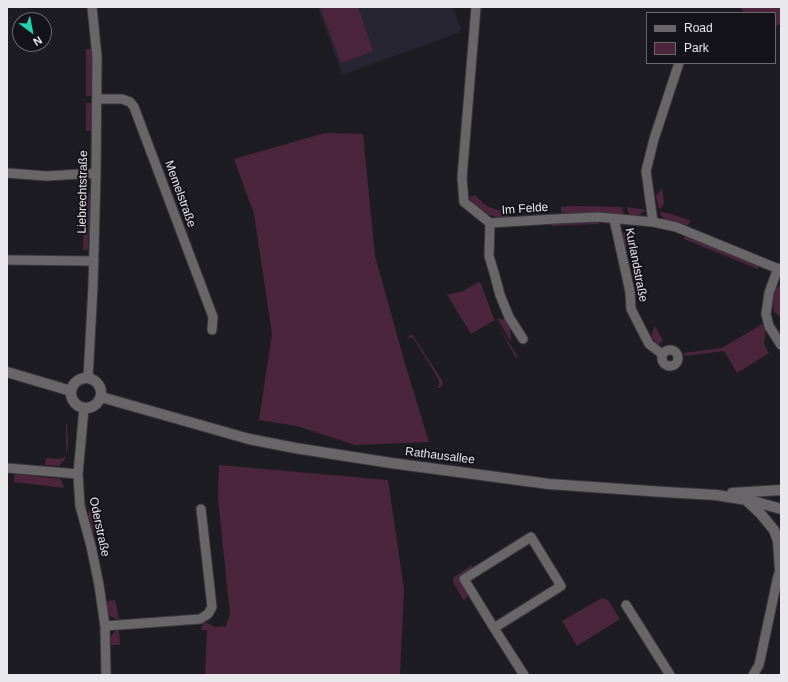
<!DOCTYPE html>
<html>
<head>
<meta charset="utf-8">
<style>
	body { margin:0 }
	#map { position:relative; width:788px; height:682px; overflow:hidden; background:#1e1c23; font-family:Helvetica,sans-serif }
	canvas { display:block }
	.frame { position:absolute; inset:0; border:8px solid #e9e8ed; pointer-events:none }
	.legend { position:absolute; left:646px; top:12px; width:130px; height:52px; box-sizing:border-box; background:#15131a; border:1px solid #6a686e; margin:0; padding:5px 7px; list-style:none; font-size:12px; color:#e9e8ed }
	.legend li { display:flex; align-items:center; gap:8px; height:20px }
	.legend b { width:20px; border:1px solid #6a686e }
	.north { position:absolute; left:12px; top:12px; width:40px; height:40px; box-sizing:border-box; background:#15131a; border:1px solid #6a686e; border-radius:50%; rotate:148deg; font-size:11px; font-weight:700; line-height:16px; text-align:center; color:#e9e8ed }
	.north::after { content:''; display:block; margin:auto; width:14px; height:18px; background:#21d5b0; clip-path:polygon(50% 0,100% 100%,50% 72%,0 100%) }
</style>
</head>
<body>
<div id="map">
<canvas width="788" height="682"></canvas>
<div class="frame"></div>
<ul class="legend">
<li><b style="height:5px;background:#686669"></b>Road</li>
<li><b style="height:11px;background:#4b253c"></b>Park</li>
</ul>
<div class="north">N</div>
</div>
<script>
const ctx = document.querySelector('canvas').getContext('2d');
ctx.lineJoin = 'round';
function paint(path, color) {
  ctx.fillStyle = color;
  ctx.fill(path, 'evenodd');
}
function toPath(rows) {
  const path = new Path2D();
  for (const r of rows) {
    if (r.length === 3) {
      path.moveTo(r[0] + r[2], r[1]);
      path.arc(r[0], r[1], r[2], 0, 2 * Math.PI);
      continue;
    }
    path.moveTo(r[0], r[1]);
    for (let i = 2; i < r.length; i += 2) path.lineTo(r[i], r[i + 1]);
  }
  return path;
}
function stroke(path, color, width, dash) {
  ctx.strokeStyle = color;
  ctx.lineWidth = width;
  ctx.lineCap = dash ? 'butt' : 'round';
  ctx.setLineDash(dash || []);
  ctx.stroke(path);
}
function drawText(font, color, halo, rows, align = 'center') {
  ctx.font = font + ' Helvetica,sans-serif';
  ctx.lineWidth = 4;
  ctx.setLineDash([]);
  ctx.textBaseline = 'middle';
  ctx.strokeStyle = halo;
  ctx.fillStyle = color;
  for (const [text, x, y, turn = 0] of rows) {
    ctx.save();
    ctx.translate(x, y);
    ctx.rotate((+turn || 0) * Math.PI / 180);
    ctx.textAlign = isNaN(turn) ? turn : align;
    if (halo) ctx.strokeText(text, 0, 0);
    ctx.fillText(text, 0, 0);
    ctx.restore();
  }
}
paint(toPath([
	[318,7,453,7,461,29,458,33,342,75]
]), '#272531');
paint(toPath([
	[320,7,358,7,373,51,341,63],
	[740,7,781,7,781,23,775,27,775,13,744,13],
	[86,49,92,49,92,96,86,96],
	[86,103,92,103,91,131,86,131],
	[325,133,363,134,375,256,406,367,429,442,355,445,297,426,259,420,272,334,254,214,234,159],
	[662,188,664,203,662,207,659,209,656,196],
	[85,193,90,193,88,250,83,250],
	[475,195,484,204,491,208,498,210,509,210,509,217,496,217,484,213,475,206,469,197],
	[572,206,622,207,624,215,590,213,564,214,561,211,561,207],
	[627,207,640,209,646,210,638,216,629,215],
	[659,212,668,213,691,221,685,228,665,221],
	[575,222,599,222,599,224,551,226,552,224],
	[625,230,628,230,630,249,622,244,622,237],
	[684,236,716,248,759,266,758,269,684,239],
	[479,282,481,284,494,319,518,357,516,358,495,320,471,334,447,295,463,291],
	[781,283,781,317,774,312,773,303,776,289],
	[497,318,506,320,510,328,511,342],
	[764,323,766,331,764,344,769,353,737,373,724,351,685,356,684,353,722,348],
	[655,326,663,341,657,345,651,335],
	[412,334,443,382,441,387,439,388,435,387,439,386,439,380,414,339,410,337,407,340,409,336],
	[66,424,67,424,68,442,66,457,65,459,59,466,45,465,46,458,59,459,66,457],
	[219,465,388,480,404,589,400,675,205,675,207,630,201,630,204,622,207,623,214,627,224,626,225,628,230,614,218,499],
	[15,474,60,479,62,482,64,488,14,482],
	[92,507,94,507,101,533,99,534,93,532,88,515,89,510],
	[472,565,473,568,470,577,469,594,464,601,453,582,453,580,454,577],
	[602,598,608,600,620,619,577,646,562,621],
	[115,600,119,620,110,616,106,610,105,602],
	[119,629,120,645,111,645,111,636,115,631]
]), '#4b253c');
const minor = toPath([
	[476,7,462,178,464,202,490,223,555,219,598,217,653,222,676,227,781,270],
	[97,99,122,99,130,102,134,107,213,317,212,330],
	[7,173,47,176,96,173],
	[614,219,630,292,631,309,649,344,662,354],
	[653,222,646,171,654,139,679,63],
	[490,223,489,256,495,276,500,295,509,317,523,339],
	[7,260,94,261],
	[778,268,769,293,766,314,769,326,781,345],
	[670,358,8],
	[88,378,93,286,96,173,97,57,92,7],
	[84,408,78,474,80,506,91,546,99,585,105,626,106,675],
	[7,468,78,474],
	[626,605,670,675],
	[105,626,200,619,208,614,212,607,201,509],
	[494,628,561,586,531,537,464,579,494,628,524,675],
	[753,675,759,665,778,576,781,568]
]);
const tertiary = toPath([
	[7,372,71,391],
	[86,393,15],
	[101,397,249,439,295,448,391,463,549,484,664,492,716,495,753,501,781,509],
	[732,493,781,490],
	[745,499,760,513,774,530,778,541,780,570]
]);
stroke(minor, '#3a393f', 11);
stroke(tertiary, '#3a393f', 12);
stroke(minor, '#686669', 9);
stroke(tertiary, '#686669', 10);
drawText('12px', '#e9e8ed', '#15131a', [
	["Liebrechtstraße",83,192,-89],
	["Memelstraße",180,194,70],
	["Im Felde",525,209,-4],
	["Kurlandstraße",636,265,79],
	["Rathausallee",440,456,7],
	["Oderstraße",99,527,78]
]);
</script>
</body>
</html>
